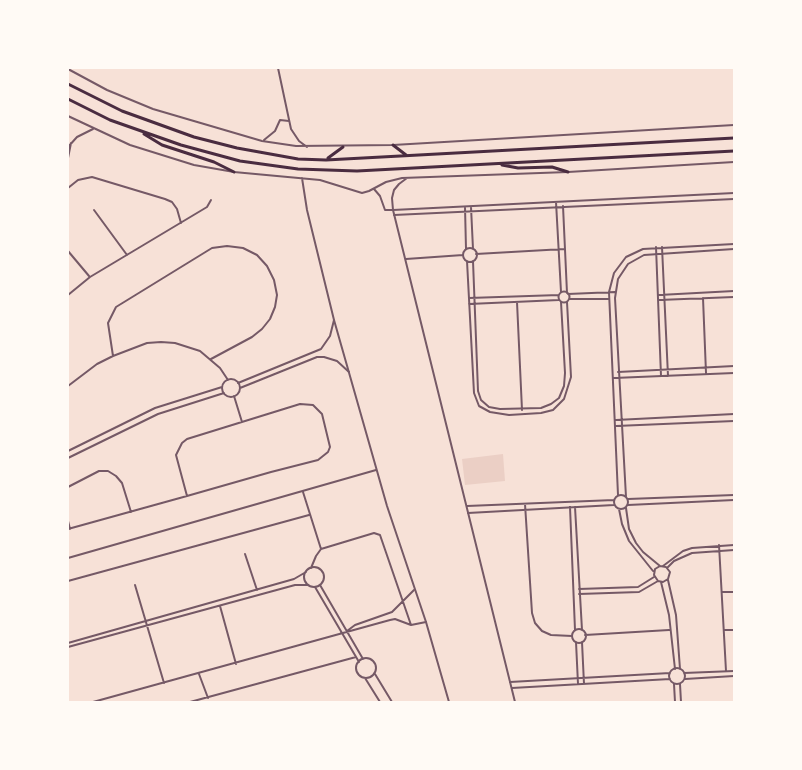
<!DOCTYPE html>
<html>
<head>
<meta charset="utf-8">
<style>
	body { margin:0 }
	#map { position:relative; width:802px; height:770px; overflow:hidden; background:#f7e1d7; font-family:Cabin,sans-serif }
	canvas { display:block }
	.frame { position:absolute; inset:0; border:69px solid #fffaf5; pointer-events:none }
</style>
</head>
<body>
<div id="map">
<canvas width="802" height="770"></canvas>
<div class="frame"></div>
</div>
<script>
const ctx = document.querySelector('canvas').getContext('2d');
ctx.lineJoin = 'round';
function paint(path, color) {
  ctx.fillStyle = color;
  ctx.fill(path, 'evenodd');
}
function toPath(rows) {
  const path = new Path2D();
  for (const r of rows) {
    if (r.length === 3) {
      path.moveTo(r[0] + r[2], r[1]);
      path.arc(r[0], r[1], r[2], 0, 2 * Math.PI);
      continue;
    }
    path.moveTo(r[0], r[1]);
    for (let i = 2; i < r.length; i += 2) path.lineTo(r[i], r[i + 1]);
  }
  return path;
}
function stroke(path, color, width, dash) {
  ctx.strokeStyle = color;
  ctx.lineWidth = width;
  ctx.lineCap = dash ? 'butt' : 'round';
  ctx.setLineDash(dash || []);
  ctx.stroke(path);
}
paint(toPath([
	[503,454,505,481,465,485,462,459]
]), '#ebcfc5');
stroke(toPath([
	[68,147,77,137,93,129],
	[68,158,71,143],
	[68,188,78,180,92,177,165,199,172,202,177,209,181,223],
	[556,202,561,292],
	[563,206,567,293],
	[465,207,466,249],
	[471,207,473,249],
	[94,210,127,255],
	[393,210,734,193],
	[394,215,734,199],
	[656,247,661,376],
	[662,247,668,376],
	[470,255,7],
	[68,251,89,276],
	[476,254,564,249],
	[406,259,463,255],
	[467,261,474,393,479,406,490,412,509,415,541,413,553,410,564,399,571,377,567,302],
	[473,261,478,391,481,400,489,407,500,409,541,408,551,404,559,398,564,386,565,373,561,302],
	[564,297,5.5],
	[568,294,615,292],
	[68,295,90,277,207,207,211,200],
	[659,295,734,291],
	[469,298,559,295],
	[703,298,706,373],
	[569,299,608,299],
	[659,300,734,297],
	[517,302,522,410],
	[469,304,559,300],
	[113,356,108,323,116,307,212,248,227,246,243,248,257,255,267,266,274,280,277,295,275,307,270,319,262,329,252,337,211,359],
	[618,372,734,366],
	[614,378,734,373],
	[231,388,9],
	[238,383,321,349,330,336,334,320],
	[68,386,97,364,113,356,147,343,161,342,175,343,200,351,220,368,228,380],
	[240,388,317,357,324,357,337,361,349,372],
	[234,396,242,422],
	[616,420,734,414],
	[616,426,734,421],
	[68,451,155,408,222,387],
	[68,458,158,414,224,393],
	[68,487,99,471,108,471,116,476,122,483,131,512],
	[303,492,321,549],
	[621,502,7],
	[618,495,609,292,614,273,626,257,643,249,734,244],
	[626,497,615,298,618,279,628,264,644,255,734,249],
	[628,499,734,495],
	[525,504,532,613,535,623,542,631,551,635,572,636],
	[628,505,734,500],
	[467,506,614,500],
	[570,507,575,630],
	[575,507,582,630],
	[626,508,629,529,636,543,643,552,660,566],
	[619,509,622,524,629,541,653,571],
	[468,513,614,505],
	[68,521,70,529],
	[68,529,187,496,271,472,318,460,328,452,330,447,322,414,313,405,300,404,187,439,182,443,176,455,187,496],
	[719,545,726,671],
	[245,554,257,590],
	[68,558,376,470],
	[663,566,683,551,692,548,734,545],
	[314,577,10],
	[311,568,316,556,321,549,374,533,380,535,411,625],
	[667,568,674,561,692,553,734,550],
	[668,580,676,615,680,669],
	[68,581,309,515],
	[661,582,669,615,675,669],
	[135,585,164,683],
	[320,585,363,659],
	[315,587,359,662],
	[579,589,638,587,654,577],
	[722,592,734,592],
	[579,594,639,592,658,581,663,582,668,579,670,572,666,567,660,566,655,569,654,575,658,581],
	[220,606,236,664],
	[579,636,7],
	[724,630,734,630],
	[347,631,355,625,392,612,414,590],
	[585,635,669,630],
	[576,642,578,684],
	[582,642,584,684],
	[68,643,294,579,306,572],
	[68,647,295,585,308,585],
	[366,668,10],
	[677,676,8],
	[684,673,734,671],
	[199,674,208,698],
	[375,674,392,702],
	[365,678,380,702],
	[685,679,734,676],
	[510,682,670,673],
	[674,684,675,702],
	[680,684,681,702],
	[512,688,670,679],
	[93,702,390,620,395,619,411,625,426,622],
	[190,702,356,657]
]), '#755966', 2);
stroke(toPath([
	[278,68,291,129,299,141,307,147],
	[68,69,107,90,153,109,262,141,296,146,393,145,734,125],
	[68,116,130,145,194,165,234,172,320,180,362,193,369,191,386,182,402,178,568,172,734,162],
	[264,140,275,131,280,120,289,121],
	[302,178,307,210,334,320,387,506,426,622,449,702],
	[407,178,399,184,394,190,392,198,393,210,515,702],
	[374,189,380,196,385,210,393,210]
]), '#755966', 2);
stroke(toPath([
	[68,84,122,111,194,137,237,148,298,159,326,160,734,138],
	[68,99,110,120,181,145,240,161,298,169,357,171,734,151],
	[144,134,162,145,214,162,234,172],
	[393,145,406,155],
	[328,158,343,147],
	[502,165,518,168,552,167,568,172]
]), '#4a2c40', 3);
</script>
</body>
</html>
